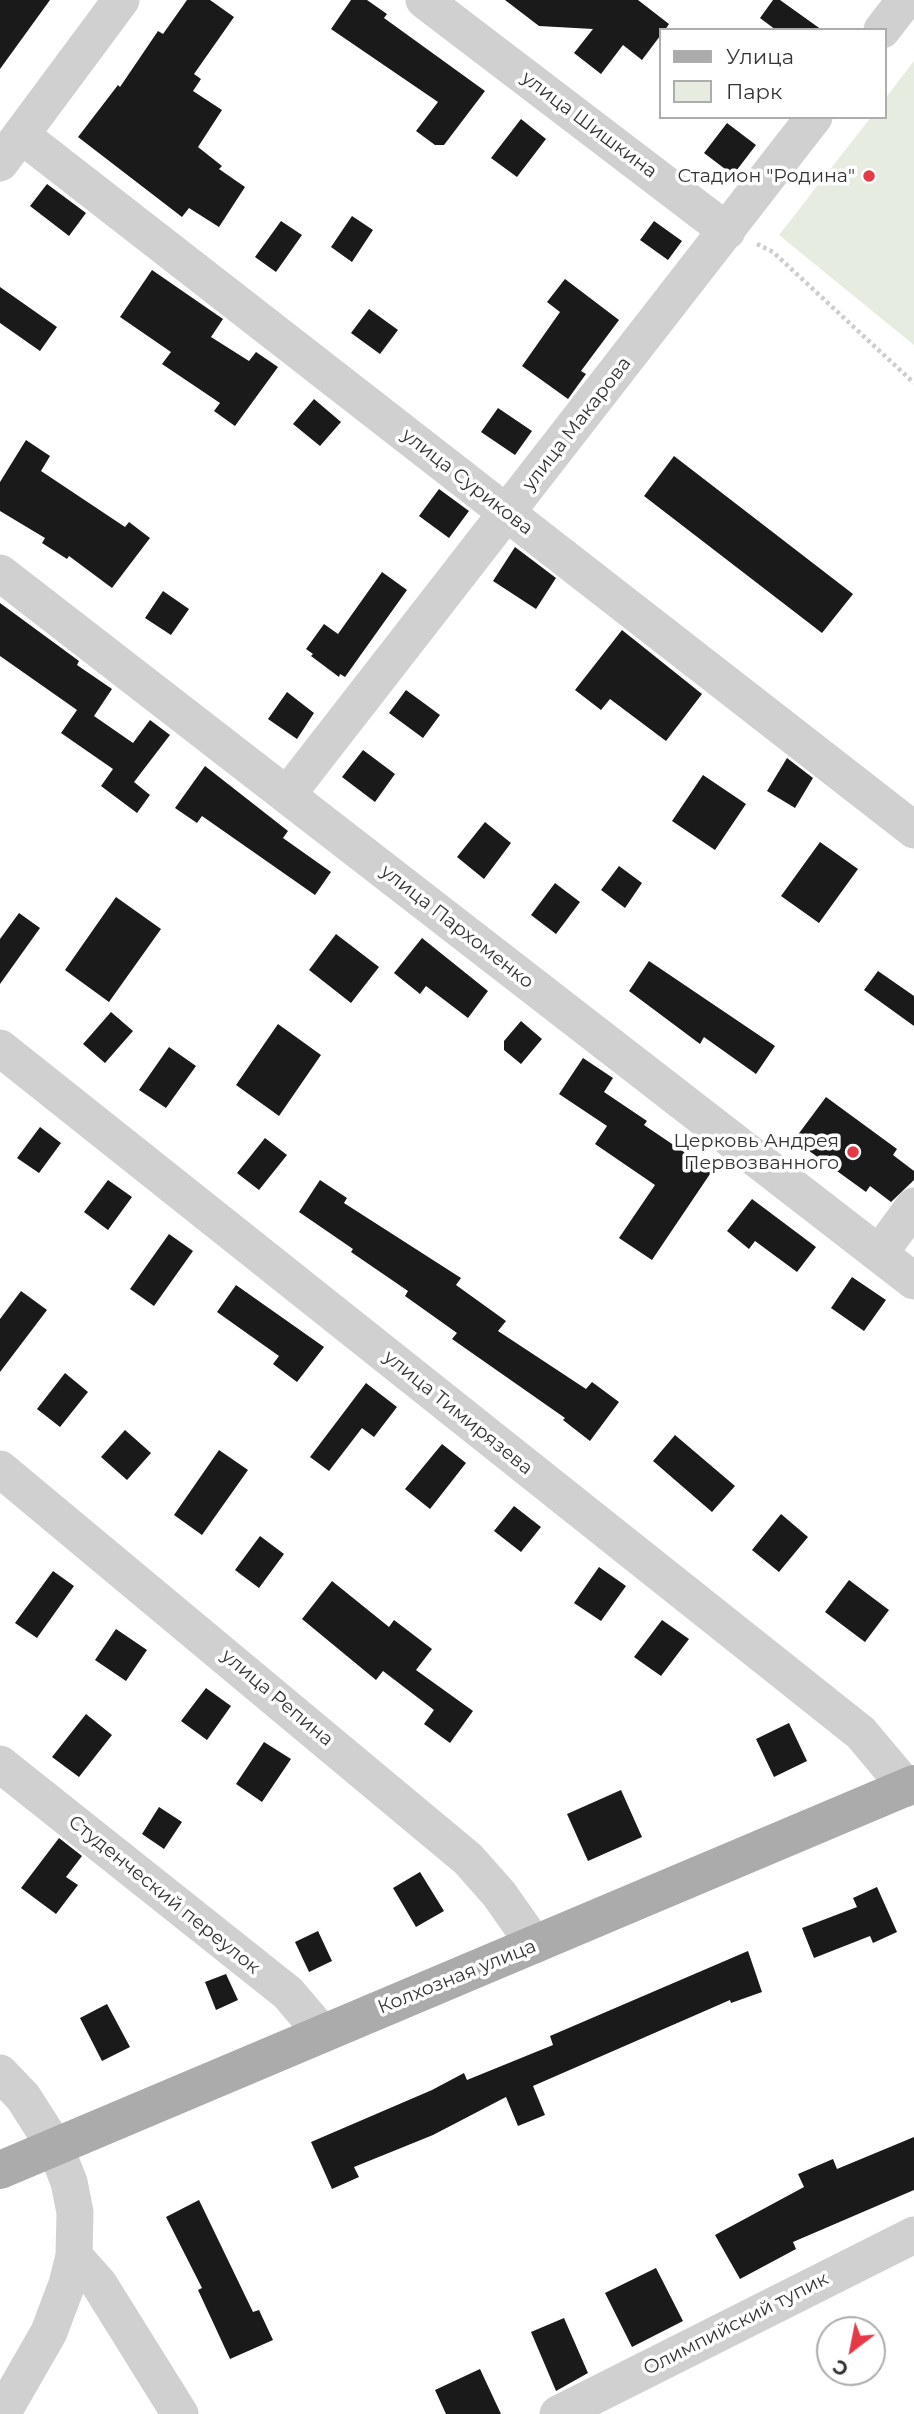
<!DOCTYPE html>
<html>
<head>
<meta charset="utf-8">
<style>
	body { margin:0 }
	#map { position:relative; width:914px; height:2414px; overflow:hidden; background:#fff; font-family:Montserrat,sans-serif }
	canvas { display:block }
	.legend { position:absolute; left:659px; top:28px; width:228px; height:91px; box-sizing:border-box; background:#fff; border:2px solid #adadad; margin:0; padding:9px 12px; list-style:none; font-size:21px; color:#333 }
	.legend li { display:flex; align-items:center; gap:14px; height:35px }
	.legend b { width:35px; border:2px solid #adadad }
	.north { position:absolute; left:816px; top:2316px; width:70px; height:70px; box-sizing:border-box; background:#fff; border:2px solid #adadad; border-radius:50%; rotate:212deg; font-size:19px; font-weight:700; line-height:28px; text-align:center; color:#333 }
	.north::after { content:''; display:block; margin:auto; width:24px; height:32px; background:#e63946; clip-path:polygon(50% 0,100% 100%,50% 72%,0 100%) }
</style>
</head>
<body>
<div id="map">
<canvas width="914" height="2414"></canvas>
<ul class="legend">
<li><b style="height:9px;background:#ababab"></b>Улица</li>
<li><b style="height:19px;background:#e6ecdf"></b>Парк</li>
</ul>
<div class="north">С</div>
</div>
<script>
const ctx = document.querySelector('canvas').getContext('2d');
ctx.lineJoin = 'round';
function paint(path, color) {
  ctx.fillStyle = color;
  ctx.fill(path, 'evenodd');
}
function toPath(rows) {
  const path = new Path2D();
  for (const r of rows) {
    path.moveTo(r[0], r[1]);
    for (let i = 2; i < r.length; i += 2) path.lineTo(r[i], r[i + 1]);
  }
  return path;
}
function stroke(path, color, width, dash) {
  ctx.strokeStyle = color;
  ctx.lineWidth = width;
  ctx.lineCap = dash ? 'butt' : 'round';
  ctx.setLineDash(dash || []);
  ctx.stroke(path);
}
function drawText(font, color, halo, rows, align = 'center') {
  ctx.font = font + ' Montserrat,sans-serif';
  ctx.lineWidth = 7;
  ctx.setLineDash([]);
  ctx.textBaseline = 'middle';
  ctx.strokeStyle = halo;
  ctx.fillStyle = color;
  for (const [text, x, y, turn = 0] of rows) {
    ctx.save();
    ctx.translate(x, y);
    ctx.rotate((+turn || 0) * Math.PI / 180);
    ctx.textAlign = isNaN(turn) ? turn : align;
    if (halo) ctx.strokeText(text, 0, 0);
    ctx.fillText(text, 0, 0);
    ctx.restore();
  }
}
paint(toPath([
	[914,61,914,345,779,235,871,117,884,117,884,100]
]), '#e6ecdf');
paint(toPath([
	[0,0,50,0,0,69],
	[187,0,210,0,234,17,194,74,201,79,193,91,222,110,198,147,222,166,219,169,245,187,219,227,189,208,182,217,78,137,118,85,120,87,158,31,163,34],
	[351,0,367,0,387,14,384,18,485,91,444,145,435,145,416,131,438,102,331,29],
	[505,0,638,0,669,24,665,30,660,30,660,36,642,60,623,45,601,74,574,53,593,29,539,26],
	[773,0,780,0,822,30,776,30,760,18],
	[521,119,546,139,517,177,491,158],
	[727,123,756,145,733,175,704,153],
	[47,184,86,213,69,236,30,206],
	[352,216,373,230,352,262,331,247],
	[281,221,302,235,276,272,255,257],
	[654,221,682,241,668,260,640,240],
	[152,270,223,319,211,337,249,361,256,352,278,367,235,426,214,411,220,403,162,364,171,352,120,317],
	[565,279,619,320,581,371,586,374,568,399,522,366,560,312,547,302],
	[0,287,57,327,40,351,0,323],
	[369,309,398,330,380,354,351,333],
	[314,399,341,422,320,446,293,424],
	[498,408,532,431,515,455,481,432],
	[26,440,50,456,41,471,125,527,129,522,150,538,112,588,69,556,67,559,42,543,45,538,0,511,0,482],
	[674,456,853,594,822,633,644,496],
	[439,489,469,511,449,538,419,516],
	[515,547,556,578,536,609,493,581],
	[382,572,407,590,345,677,340,674,339,677,311,656,313,654,306,649,324,624,338,634],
	[163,591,189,609,171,635,145,618],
	[0,603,79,661,77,665,112,689,94,716,133,743,150,720,170,735,134,782,150,795,137,813,101,786,113,769,61,733,77,710,0,656],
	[622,630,702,694,666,741,610,699,601,710,575,690],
	[406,690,440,715,423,738,389,713],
	[287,692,314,713,297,739,268,719],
	[363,750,395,774,375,802,342,777],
	[787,758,813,778,795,808,767,791],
	[205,766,288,831,283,838,331,872,315,895,202,816,197,823,175,808],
	[703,775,746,804,715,850,672,821],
	[485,822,511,843,484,879,457,857],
	[820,842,858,869,819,923,781,896],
	[619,866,642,883,625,908,601,890],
	[555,883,580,902,556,934,531,915],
	[116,897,161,929,109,1002,65,970],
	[19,913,40,928,0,984,0,939],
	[336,934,379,967,351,1003,309,970],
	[422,938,488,991,468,1018,426,986,420,994,394,973],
	[649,961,775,1046,756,1074,704,1037,700,1044,629,991],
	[878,971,914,996,914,1026,864,990],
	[111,1012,133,1031,105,1063,83,1044],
	[521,1021,542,1039,521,1064,504,1050,504,1041],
	[278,1024,321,1055,279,1116,236,1085],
	[169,1047,196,1066,166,1108,139,1090],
	[583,1058,613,1078,604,1092,647,1121,644,1125,712,1171,652,1260,619,1238,655,1185,595,1144,607,1126,559,1094],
	[826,1097,897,1149,893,1155,914,1171,914,1180,891,1202,870,1186,866,1192,794,1140],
	[40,1127,61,1143,39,1173,17,1158],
	[265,1138,287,1155,259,1190,237,1173],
	[108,1180,132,1197,108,1230,84,1212],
	[320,1180,347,1198,344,1203,461,1278,456,1285,506,1321,498,1331,586,1389,592,1382,619,1402,590,1441,563,1420,565,1418,452,1339,457,1333,405,1296,408,1291,351,1252,353,1249,299,1212],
	[752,1199,816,1247,797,1272,755,1241,749,1249,727,1231],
	[169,1234,193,1251,154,1306,130,1289],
	[852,1277,886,1300,864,1331,831,1308],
	[236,1285,324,1347,297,1382,273,1364,279,1356,217,1312],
	[21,1291,47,1310,0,1372,0,1319],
	[65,1373,88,1392,60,1427,37,1409],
	[366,1383,397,1407,374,1437,362,1428,329,1471,310,1457],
	[125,1430,151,1453,127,1480,101,1457],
	[675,1435,735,1486,712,1512,653,1461],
	[442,1444,466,1463,430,1509,405,1489],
	[219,1450,248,1470,202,1535,174,1515],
	[514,1506,541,1527,521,1552,494,1531],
	[781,1514,808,1537,779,1572,752,1550],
	[260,1536,284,1554,259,1588,235,1570],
	[599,1567,626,1586,601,1621,574,1603],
	[53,1571,74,1586,37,1638,15,1623],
	[849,1580,889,1610,865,1642,825,1612],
	[332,1581,389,1627,394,1620,432,1649,416,1670,473,1711,450,1743,424,1724,434,1710,383,1671,376,1680,302,1619],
	[662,1620,689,1639,661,1676,634,1657],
	[116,1629,147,1650,126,1681,95,1660],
	[206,1688,231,1706,207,1740,181,1721],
	[86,1714,112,1735,79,1777,52,1757],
	[789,1723,807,1761,774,1777,756,1739],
	[264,1742,291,1759,262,1802,236,1784],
	[621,1790,642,1837,588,1861,567,1814],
	[159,1807,182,1822,164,1849,142,1834],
	[59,1838,82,1856,66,1877,78,1885,56,1914,21,1888],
	[420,1872,444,1911,416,1927,393,1888],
	[877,1887,897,1932,873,1943,870,1936,814,1958,802,1928,857,1907,853,1898],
	[318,1931,332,1961,309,1972,295,1942],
	[748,1951,762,1992,731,2003,730,2000,533,2086,545,2115,518,2126,506,2097,433,2135,354,2167,359,2177,332,2189,311,2142,432,2090,464,2073,467,2080,553,2045,550,2036],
	[226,1974,238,2000,216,2010,205,1982],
	[107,2004,130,2047,102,2061,80,2018],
	[914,2137,914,2190,793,2242,796,2249,740,2279,715,2235,804,2187,798,2174,833,2159,837,2169],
	[199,2200,253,2312,259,2310,273,2340,230,2359,198,2290,202,2288,166,2217],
	[656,2268,683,2321,632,2347,605,2293],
	[564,2318,588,2373,556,2391,531,2332],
	[480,2369,501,2414,446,2414,435,2390]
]), '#1a1a1a');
stroke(toPath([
	[757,244,773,252,914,383]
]), '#cdcdcd', 4.5, [3.5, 3.5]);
stroke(toPath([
	[424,0,727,231],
	[882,30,905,0],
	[21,135,914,830],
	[0,163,121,0],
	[0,573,914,1281],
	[287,795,814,117],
	[0,1048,861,1733,907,1788],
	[879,1254,914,1206],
	[0,1469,468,1859,499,1894,535,1945],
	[0,1764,288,1993,322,2033],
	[0,2073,23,2097,55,2147,69,2182,75,2212,74,2256,67,2284,49,2332,2,2414],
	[74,2256,99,2284,180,2414],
	[558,2414,914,2235]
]), '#d0d0d0', 37);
stroke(toPath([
	[0,2170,914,1784]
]), '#ababab', 38);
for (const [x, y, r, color] of [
	[869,176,7,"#e63946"],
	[853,1152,7,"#e63946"]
]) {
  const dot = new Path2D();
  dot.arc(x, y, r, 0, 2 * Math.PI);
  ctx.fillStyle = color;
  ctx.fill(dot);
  stroke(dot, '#fff', 2.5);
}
drawText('19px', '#333', '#fff', [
	["улица Шишкина",589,125,37],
	["улица Макарова",577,424,-52],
	["улица Сурикова",467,482,38],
	["улица Пархоменко",457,927,38],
	["улица Тимирязева",458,1413,39],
	["улица Репина",277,1698,40],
	["Студенческий переулок",164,1895,39],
	["Колхозная улица",457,1977,-22],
	["Олимпийский тупик",736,2324,-27]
]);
drawText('19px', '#333', '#fff', [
	["Стадион \"Родина\"",855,176],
	["Церковь Андрея",839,1141],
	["Первозванного",839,1163]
], 'right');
</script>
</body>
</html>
